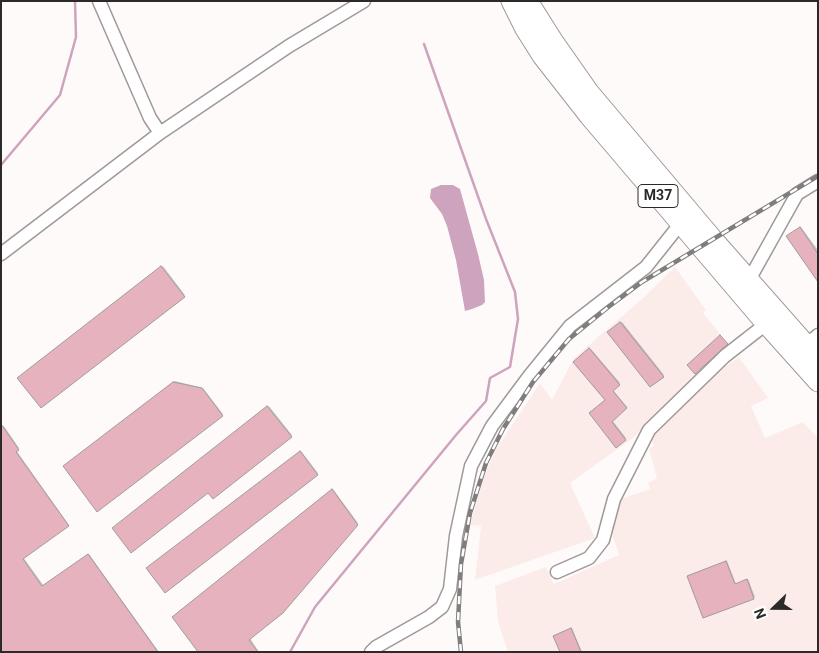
<!DOCTYPE html>
<html>
<head>
<meta charset="utf-8">
<style>
	body { margin:0 }
	#map { position:relative; width:819px; height:653px; overflow:hidden; background:#fffafa; font-family:Roboto,sans-serif }
	canvas { display:block }
	.frame { position:absolute; inset:0; border:2px solid #2c2a29; pointer-events:none }
	.north { position:absolute; left:749px; top:583px; width:50px; height:50px; -webkit-text-stroke:4px #fff; paint-order:stroke; rotate:248deg; font-size:14px; font-weight:700; line-height:20px; text-align:center; color:#2c2a29 }
	.north::after { content:''; display:block; margin:auto; width:18px; height:22px; background:#2c2a29; clip-path:polygon(50% 0,100% 100%,50% 72%,0 100%) }
</style>
</head>
<body>
<div id="map">
<canvas width="819" height="653"></canvas>
<div class="frame"></div>
<div class="north">N</div>
</div>
<script>
const ctx = document.querySelector('canvas').getContext('2d');
ctx.lineJoin = 'round';
function paint(path, color) {
  ctx.fillStyle = color;
  ctx.fill(path, 'evenodd');
}
function toPath(rows) {
  const path = new Path2D();
  for (const r of rows) {
    path.moveTo(r[0], r[1]);
    for (let i = 2; i < r.length; i += 2) path.lineTo(r[i], r[i + 1]);
  }
  return path;
}
function stroke(path, color, width, dash) {
  ctx.strokeStyle = color;
  ctx.lineWidth = width;
  ctx.lineCap = dash ? 'butt' : 'round';
  ctx.setLineDash(dash || []);
  ctx.stroke(path);
}
function drawText(font, color, halo, rows, align = 'center') {
  ctx.font = font + ' Roboto,sans-serif';
  ctx.lineWidth = 4;
  ctx.setLineDash([]);
  ctx.textBaseline = 'middle';
  ctx.strokeStyle = halo;
  ctx.fillStyle = color;
  for (const [text, x, y, turn = 0] of rows) {
    ctx.save();
    ctx.translate(x, y);
    ctx.rotate((+turn || 0) * Math.PI / 180);
    ctx.textAlign = isNaN(turn) ? turn : align;
    if (halo) ctx.strokeText(text, 0, 0);
    ctx.fillText(text, 0, 0);
    ctx.restore();
  }
}
paint(toPath([
	[675,267,706,310,703,313,729,345,696,375,633,438,570,483,595,538,475,580,481,526,470,525,484,477,495,451,540,383,552,400,574,358,643,298],
	[739,357,768,398,751,406,765,438,803,422,818,438,818,652,508,652,498,622,495,586,546,567,554,584,619,555,610,528,618,500,650,489,648,483,657,478,649,449,654,446,651,439,665,420,721,363,726,366]
]), '#fbece9');
paint(toPath([
	[441,185,453,185,460,189,478,254,484,280,485,302,482,305,472,309,465,311,456,260,447,226,442,214,430,198,431,189]
]), '#cea3bd');
paint(toPath([
	[801,227,818,250,818,278,788,236],
	[163,266,185,295,41,407,19,378],
	[622,322,664,375,651,385,609,333],
	[591,349,620,383,613,390,627,407,612,420,626,438,616,447,606,400,574,362],
	[175,381,203,388,223,414,98,510,64,466],
	[269,406,292,435,213,497,208,491,113,528],
	[4,426,19,448,16,450,69,525,23,557,44,586,89,554,159,652,1,652,1,428],
	[301,451,318,473,165,591,148,569],
	[333,489,358,523,284,610,250,638,259,652,200,652,173,618],
	[727,561,736,584,748,579,755,597,704,617,689,576],
	[572,628,582,652,561,652,555,635]
]), '#0003');
stroke(toPath([
	[1,165,60,95,76,37,75,1],
	[290,652,315,607,456,435,486,401,490,378,510,367,518,319,515,292,486,219,424,44]
]), '#cea3bd', 2.5);
const building = toPath([
	[800,227,818,254,818,282,786,236,800,227],
	[161,266,185,297,41,408,17,378,161,266],
	[620,322,664,377,650,387,607,332,620,322],
	[720,335,728,344,695,374,687,365,720,335],
	[589,348,620,385,613,391,627,408,612,422,626,440,616,448,589,413,605,400,573,362,589,348],
	[173,382,202,388,223,416,97,512,63,466,173,382],
	[267,406,292,437,213,499,208,493,131,553,112,528,267,406],
	[1,424,19,450,16,452,69,526,23,559,42,586,88,554,158,652,1,652,1,424],
	[300,451,318,475,165,593,146,568,300,451],
	[332,489,358,525,283,613,249,640,258,652,198,652,172,617,332,489],
	[726,561,735,584,747,579,754,599,703,618,687,576,726,561],
	[571,628,581,652,560,652,553,636,571,628]
]);
paint(building, '#e6b2bd');
stroke(building, '#a19b9c', 1);
const minor = toPath([
	[99,1,150,118,160,133],
	[1,254,160,133,289,46,364,1],
	[749,280,797,194,818,181],
	[806,345,818,335],
	[557,572,589,558,603,540,614,499,649,430,725,356,766,324],
	[371,652,376,647,429,617,442,607,450,589,456,536,471,466,492,426,530,375,570,326,646,267,681,223]
]);
const highway = toPath([
	[511,1,525,29,542,56,589,116,766,324,818,382],
	[528,1,554,42,589,92,713,239,818,358]
]);
stroke(minor, '#9f9998', 15);
stroke(highway, '#9f9998', 21);
stroke(minor, '#fff', 12);
stroke(highway, '#fff', 19);
const rail = toPath([
	[461,652,458,622,461,564,470,513,486,463,503,429,533,382,569,339,607,308,642,282,818,176]
]);
stroke(rail, '#807d7d', 4.5);
stroke(rail, '#fff', 2.5, [8]);
for (const [x, y, w] of [
	[658,196,40]
]) {
  const box = new Path2D();
  box.roundRect(x - w / 2, y - 11.5, w, 23, 4);
  ctx.fillStyle = '#fff';
  ctx.fill(box);
  stroke(box, '#2c2a29', 1);
}
drawText('bold 14px', '#2c2a29', null, [
	["M37",658,196]
]);
</script>
</body>
</html>
